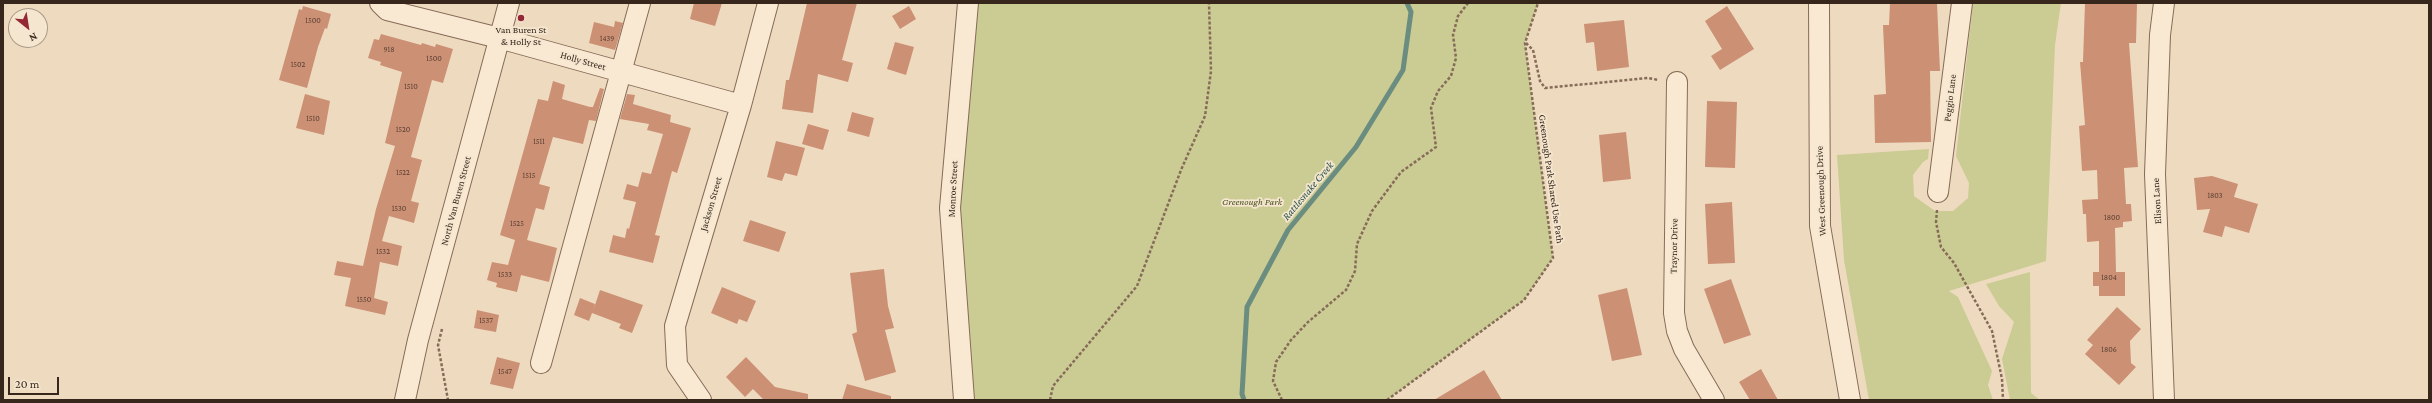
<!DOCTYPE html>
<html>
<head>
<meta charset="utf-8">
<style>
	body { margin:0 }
	#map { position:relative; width:2432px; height:403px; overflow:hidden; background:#eedbbf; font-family:"Crimson Pro",serif }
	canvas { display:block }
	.frame { position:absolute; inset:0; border:4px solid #36261c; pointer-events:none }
	.north { position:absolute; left:8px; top:8px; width:40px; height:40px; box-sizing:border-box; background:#f5e6cf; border:1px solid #a99987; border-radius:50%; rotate:150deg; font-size:11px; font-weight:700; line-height:16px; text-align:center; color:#36261c }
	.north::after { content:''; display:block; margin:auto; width:14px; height:18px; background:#952835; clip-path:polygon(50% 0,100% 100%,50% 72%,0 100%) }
	.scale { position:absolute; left:8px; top:377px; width:51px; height:18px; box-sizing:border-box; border:2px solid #36261c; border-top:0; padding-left:5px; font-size:12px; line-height:14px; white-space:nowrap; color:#36261c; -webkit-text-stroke:3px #f5e6cf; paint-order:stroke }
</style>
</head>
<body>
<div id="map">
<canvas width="2432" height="403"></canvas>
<div class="frame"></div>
<div class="north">N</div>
<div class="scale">20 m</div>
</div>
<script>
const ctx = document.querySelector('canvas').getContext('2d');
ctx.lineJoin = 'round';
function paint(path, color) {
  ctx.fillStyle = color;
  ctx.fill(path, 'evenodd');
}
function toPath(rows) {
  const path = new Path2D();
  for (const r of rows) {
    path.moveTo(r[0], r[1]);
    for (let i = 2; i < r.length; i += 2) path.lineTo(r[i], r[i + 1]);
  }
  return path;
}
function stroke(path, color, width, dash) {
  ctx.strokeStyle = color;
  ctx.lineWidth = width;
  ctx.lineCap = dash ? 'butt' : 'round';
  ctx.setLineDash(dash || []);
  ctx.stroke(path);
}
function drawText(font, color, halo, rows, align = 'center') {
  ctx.font = font + ' "Crimson Pro",serif';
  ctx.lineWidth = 3.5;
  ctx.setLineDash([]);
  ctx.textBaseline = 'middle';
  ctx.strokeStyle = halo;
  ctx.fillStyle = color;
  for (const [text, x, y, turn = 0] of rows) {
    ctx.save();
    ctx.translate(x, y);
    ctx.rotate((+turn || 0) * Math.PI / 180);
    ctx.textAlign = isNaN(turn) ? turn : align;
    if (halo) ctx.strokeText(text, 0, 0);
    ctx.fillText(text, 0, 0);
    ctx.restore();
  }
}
paint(toPath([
	[968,3,1538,3,1525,43,1553,258,1524,300,1387,400,964,400,950,208],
	[1973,3,2061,3,2055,45,2046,261,1949,291,1958,297,1992,371,1988,385,1993,400,1869,400,1844,260,1837,155,1929,149,1928,159,1923,162,1913,175,1914,196,1935,211,1953,211,1968,198,1969,183,1956,156],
	[2030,272,2031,393,2040,400,2010,400,2002,359,2014,322,1999,306,1986,284]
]), '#cbcb94');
stroke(toPath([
	[1244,400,1242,394,1247,307,1288,230,1356,147,1403,70,1411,12,1407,3]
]), '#6a8d80', 5);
paint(toPath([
	[694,3,722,3,715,26,690,19],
	[807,3,857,3,842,60,853,63,848,82,818,74,813,113,782,109,786,80,789,80],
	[1890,3,1937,3,1940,71,1930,71,1931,142,1875,143,1874,95,1886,94,1883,25,1889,25],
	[2085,3,2137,3,2136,43,2129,43,2138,167,2124,168,2126,204,2131,204,2132,221,2123,222,2123,227,2115,228,2116,272,2125,272,2125,296,2099,296,2099,286,2093,286,2093,272,2099,272,2099,241,2087,242,2086,214,2083,214,2082,200,2098,199,2097,170,2082,171,2079,126,2085,125,2080,62,2083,62],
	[303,6,331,14,327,29,325,28,318,47,307,88,279,80,299,9,302,10],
	[909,6,916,19,900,29,892,16],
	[1727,6,1754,49,1720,70,1711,56,1722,49,1705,21],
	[1624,20,1629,67,1597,71,1594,42,1586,43,1584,24],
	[615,21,623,23,615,50,589,43,594,22,614,27],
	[381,34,421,45,422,43,435,47,436,44,453,49,443,83,432,80,411,157,422,160,411,201,419,203,414,223,389,216,382,241,402,246,398,266,380,262,374,298,388,302,385,315,345,306,351,278,334,275,337,261,363,266,376,209,395,146,385,143,402,72,380,65,381,62,368,58,374,39,379,40],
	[895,42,914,47,906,75,887,69],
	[553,81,565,85,562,99,590,107,593,107,600,88,604,89,596,121,589,120,583,144,553,137,539,184,550,187,544,210,536,208,527,240,557,248,549,282,521,275,517,292,496,287,497,283,487,280,492,262,508,265,515,240,500,235,538,99,548,101],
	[305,94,330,101,324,135,296,128],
	[627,94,635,95,633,104,671,115,670,122,691,128,677,173,672,171,655,235,660,236,653,263,609,252,613,235,625,238,627,228,629,229,636,202,623,199,627,184,638,187,642,172,651,174,663,134,647,130,649,124,620,119],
	[1707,101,1737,102,1735,168,1705,167],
	[852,112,874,118,869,137,847,131],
	[808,124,829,130,823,150,802,144],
	[1626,132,1631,179,1603,182,1599,135],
	[776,141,805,148,797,176,785,173,782,181,767,177],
	[2212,176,2238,184,2234,197,2258,204,2249,233,2225,226,2222,237,2203,232,2210,209,2197,210,2194,178],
	[1732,202,1735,263,1708,264,1705,204],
	[750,220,786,232,779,252,743,241],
	[884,269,888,306,894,328,885,330,896,372,865,381,852,334,857,332,850,273],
	[1731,279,1751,335,1724,344,1704,289],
	[722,287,756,301,747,322,739,319,737,324,711,313],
	[1627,288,1642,355,1612,361,1598,295],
	[600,290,643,305,632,333,619,328,621,324,592,313,589,321,574,315,580,298,595,304,593,311],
	[2117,307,2141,329,2130,341,2131,363,2136,367,2119,385,2085,354,2093,345,2087,340],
	[477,310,499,315,496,332,474,328],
	[497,357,520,363,513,389,490,384],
	[746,357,775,387,808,394,808,400,764,400,753,389,745,397,726,377],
	[1761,369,1778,400,1750,400,1739,382],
	[1484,370,1502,400,1434,400],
	[847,384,891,396,891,400,842,400]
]), '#cc9075');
const minor = toPath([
	[380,3,387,10,499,38,741,105],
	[1819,3,1820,226,1850,400],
	[2164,3,2160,35,2155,174,2164,400],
	[1677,82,1674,313,1677,331,1684,349,1714,400],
	[1938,192,1962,3],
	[541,363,640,3],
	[405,400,418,340,509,3],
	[701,400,677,365,675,326,741,105,768,3],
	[964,400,950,208,968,3]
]);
stroke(minor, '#866b58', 22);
stroke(toPath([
	[1526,43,1533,50,1540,81,1545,88,1648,78,1659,80],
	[1937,210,1936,222,1941,247,1954,263,1992,331,2002,379,2003,400],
	[442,329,438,345,448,400],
	[1050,400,1053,386,1137,286,1181,170,1205,116,1211,71,1209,3],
	[1282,400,1273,381,1276,362,1291,340,1308,322,1346,290,1355,271,1357,244,1372,211,1401,172,1436,147,1431,108,1438,91,1451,76,1456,58,1453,35,1458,16,1468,3],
	[1387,400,1524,300,1553,258,1525,43,1538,3]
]), '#866b58', 2.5, [3, 2]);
stroke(minor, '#f9e9d2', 20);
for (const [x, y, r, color] of [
	[521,18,4,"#952835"]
]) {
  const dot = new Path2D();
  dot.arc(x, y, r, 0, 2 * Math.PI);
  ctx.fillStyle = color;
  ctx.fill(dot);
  stroke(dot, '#f5e6cf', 1.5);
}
drawText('8px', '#5c4032', null, [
	["1500",313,21],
	["1439",607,39],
	["918",389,50],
	["1500",434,59],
	["1502",298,65],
	["1510",411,87],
	["1510",313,119],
	["1520",403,130],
	["1511",539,142],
	["1522",403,173],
	["1515",529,176],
	["1803",2215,196],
	["1530",399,209],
	["1800",2112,218],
	["1525",517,224],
	["1532",383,252],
	["1533",505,275],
	["1804",2109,278],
	["1550",364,300],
	["1537",486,321],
	["1806",2109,350],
	["1547",505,372]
]);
drawText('10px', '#36261c', '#f5e6cf', [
	["Van Buren St",521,30],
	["& Holly St",521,42]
]);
drawText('10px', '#36261c', '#f5e6cf', [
	["Holly Street",583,61,16],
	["Peggio Lane",1950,98,-83],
	["Greenough Park Shared Use Path",1551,179,82],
	["Monroe Street",953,189,-87],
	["West Greenough Drive",1821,191,-92],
	["North Van Buren Street",456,201,-75],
	["Elison Lane",2157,201,-93],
	["Jackson Street",711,204,-74],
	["Traynor Drive",1674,246,-89]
]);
drawText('italic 10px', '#4b5223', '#f5e6cf', [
	["Greenough Park",1252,202]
]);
drawText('italic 11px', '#2b564e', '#f5e6cf', [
	["Rattlesnake Creek",1308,191,-50]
]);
</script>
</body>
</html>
